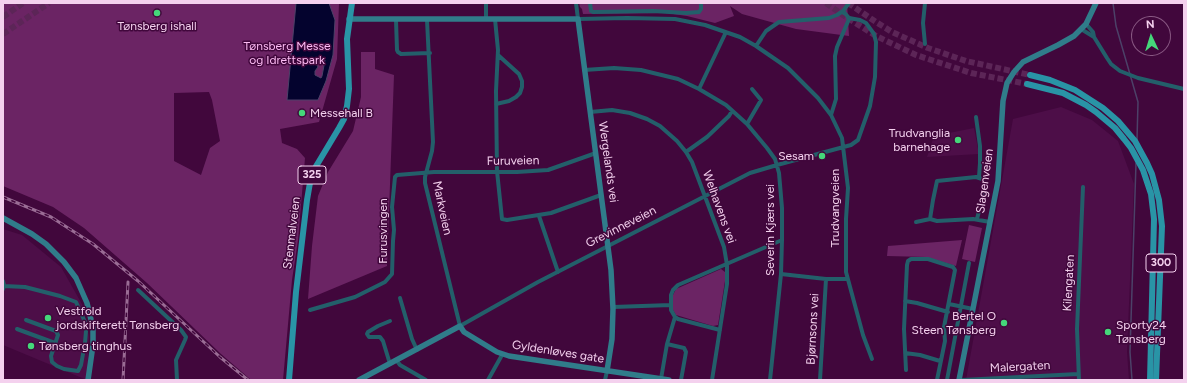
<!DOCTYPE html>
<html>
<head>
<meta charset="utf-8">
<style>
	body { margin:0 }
	#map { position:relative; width:1187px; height:383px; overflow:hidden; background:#41073c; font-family:Figtree,sans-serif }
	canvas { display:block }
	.frame { position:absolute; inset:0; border:4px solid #f4d1ee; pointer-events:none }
	.north { position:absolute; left:1131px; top:16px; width:40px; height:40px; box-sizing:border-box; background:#41073c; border:1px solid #895883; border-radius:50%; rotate:356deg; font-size:11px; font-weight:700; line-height:16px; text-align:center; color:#f4d1ee }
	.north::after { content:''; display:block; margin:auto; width:14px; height:18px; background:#45d77a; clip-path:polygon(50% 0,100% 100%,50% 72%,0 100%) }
</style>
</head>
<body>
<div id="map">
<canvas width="1187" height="383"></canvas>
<div class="frame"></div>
<div class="north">N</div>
</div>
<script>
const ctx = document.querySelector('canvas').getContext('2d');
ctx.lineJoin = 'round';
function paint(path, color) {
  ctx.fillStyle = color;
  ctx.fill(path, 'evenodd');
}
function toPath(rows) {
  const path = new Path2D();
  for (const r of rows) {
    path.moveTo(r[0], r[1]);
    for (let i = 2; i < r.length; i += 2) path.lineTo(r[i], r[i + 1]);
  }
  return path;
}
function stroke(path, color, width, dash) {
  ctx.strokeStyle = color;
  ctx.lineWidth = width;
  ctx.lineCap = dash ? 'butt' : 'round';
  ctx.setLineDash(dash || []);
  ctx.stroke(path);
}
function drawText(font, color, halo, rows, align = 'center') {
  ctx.font = font + ' Figtree,sans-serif';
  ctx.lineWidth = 3;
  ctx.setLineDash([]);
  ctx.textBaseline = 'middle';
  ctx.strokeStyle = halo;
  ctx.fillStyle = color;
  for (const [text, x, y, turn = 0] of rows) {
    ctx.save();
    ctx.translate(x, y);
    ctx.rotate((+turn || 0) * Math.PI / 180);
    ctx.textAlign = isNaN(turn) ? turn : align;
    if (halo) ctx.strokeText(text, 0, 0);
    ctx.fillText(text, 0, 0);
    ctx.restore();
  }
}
paint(toPath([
	[1061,107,1092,120,1118,141,1134,184,1127,352,1129,380,966,380,1013,119],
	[974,128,979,154,927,157,934,136],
	[3,229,22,235,61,267,83,306,89,337,87,380,3,345]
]), '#4d0e48');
paint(toPath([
	[3,3,339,3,337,59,319,122,280,129,282,143,297,149,305,158,298,240,292,280,283,380,252,380,250,379,221,354,147,283,84,228,53,207,3,186],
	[209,92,212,100,220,141,210,148,201,175,174,161,174,93],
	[579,3,847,3,849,36,796,29,742,14,730,6,734,16,715,23,687,16,666,13,583,14,582,9,580,7],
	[361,52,375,52,375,69,394,75,387,266,308,299,312,246,318,196,328,172,353,131,361,97],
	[969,225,982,228,975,262,962,259],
	[962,240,956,266,926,257,887,256,888,246],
	[721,269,725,272,725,281,718,325,713,326,676,315,673,310,673,295,676,289]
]), '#6b2464');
const water = toPath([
	[296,3,329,3,335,20,333,55,326,81,318,100,287,100,296,3],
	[323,58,325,60,322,76,321,78,315,75,315,71,318,67,315,61,316,59,323,58]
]);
paint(water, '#04032e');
stroke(water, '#4c4168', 1);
stroke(toPath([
	[1113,3,1116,26,1138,102,1137,140],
	[1132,380,1130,352,1136,163]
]), '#4c4168', 1.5);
stroke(toPath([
	[826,3,843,15,876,36,916,55,971,73,1027,84],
	[848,3,876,22,892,32,928,48,966,61,1030,75],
	[3,17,23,3],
	[3,34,49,3]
]), '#5c2557', 6, [6, 3]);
stroke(toPath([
	[486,3,486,19],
	[576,3,578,19,627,18,675,19,705,25,740,37,756,46,788,68,818,98,831,115,842,138,848,188,846,219,846,272,863,335,872,359],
	[590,3,591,11,593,12,653,11,686,13,699,12,701,9,701,3],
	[925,3,923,23,925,44],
	[844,13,843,11,849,3],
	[495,19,498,50,496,91,497,171,502,219,507,220,551,213,601,195],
	[396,20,397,50,398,52,401,54,430,53],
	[427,20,433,142,432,151,425,177,425,183,460,326,538,282,750,173,777,165,851,145,858,140,870,106,875,77,876,42,874,34,866,23,860,20,849,18,843,11,837,15,829,18,779,22,766,31,756,46],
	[1086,24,1093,32,1094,37,1107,58,1111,64,1120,71,1138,78,1184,89],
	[1081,29,1094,37],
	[584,70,614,68,641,70,678,79,699,89,726,105,747,124,767,148,775,159,779,173,782,208,782,240,781,274,770,380],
	[699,89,726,32],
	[496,104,509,101,516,97,520,93,522,87,522,81,519,74,498,55],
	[590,112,612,110,630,113,647,119,660,126,677,141,686,152,692,162,724,247,727,265,727,284,712,380],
	[831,115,836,99,835,56,837,47,849,19,848,18],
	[976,117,980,146,980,163,979,177],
	[747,124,761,100,752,89],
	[686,152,707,137,729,116,732,111],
	[539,216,558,272],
	[930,219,933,200,937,181,976,177,982,179,984,182,985,187,977,219],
	[916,222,930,219,937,221,973,219,990,222],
	[781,274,826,279,847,279],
	[3,281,4,285,3,289],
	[4,286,25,287,60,296,76,302,85,322,86,331,85,343,81,365,78,371,64,369,57,366,52,362,51,356,58,335,56,331,26,320],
	[138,290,181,330,186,337,185,340,176,360,177,380],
	[400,298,412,339,417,350],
	[905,301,917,303,948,312],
	[949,304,973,309],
	[613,307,671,305],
	[310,310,355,297,385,282,392,274,393,241,394,230,392,207,395,177,397,175,434,172,517,172,548,170,596,153],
	[390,321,378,326,368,332,367,334,369,337,380,337,383,341,390,364],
	[17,329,55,343],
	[720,330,678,319,675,317,671,310,671,295,673,290,678,285,782,240],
	[667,344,675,317],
	[905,353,920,355,940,361],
	[397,361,400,365,426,380],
	[906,370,904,329,907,265,908,261,911,259,928,259,953,267,955,270,944,327,945,341,937,380],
	[661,379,667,344,684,348,686,352,681,380],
	[488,380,502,355],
	[605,380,607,371],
	[820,380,826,279],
	[947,380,969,263],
	[962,380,1078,374],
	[1079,380,1077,329,1083,187]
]), '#235f6a', 4);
stroke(toPath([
	[349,19,578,19,611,270,613,309,612,339,607,371],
	[3,218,32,234,46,244,64,262,76,278,87,303,93,328,93,345,88,380],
	[359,380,460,326,464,332,497,352,509,356,669,380],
	[959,380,998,181,1003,101,1007,83,1014,72,1023,62,1058,45,1074,36,1086,24,1096,3]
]), '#307c8a', 5.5);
stroke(toPath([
	[1030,75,1050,80,1075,90,1103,108,1118,121,1135,141,1147,163,1152,174,1159,200,1162,226,1156,380],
	[1027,84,1063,93,1086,105,1096,112,1115,128,1124,139,1131,148,1143,170,1151,194,1154,219,1150,380],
	[289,380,296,292,307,200,311,177,315,168,339,128,344,119,347,106,349,89,347,39,352,3]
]), '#2994a6', 6);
const rail = toPath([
	[3,197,51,217,93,244,138,281,220,357,248,380],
	[123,380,128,282]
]);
stroke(rail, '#9a6c95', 3);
stroke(rail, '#41073c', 1.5, [4.5]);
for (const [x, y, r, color] of [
	[157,13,4,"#45d77a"],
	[302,113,4,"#45d77a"],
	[958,140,4,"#45d77a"],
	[822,156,4,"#45d77a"],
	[48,318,4,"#45d77a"],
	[1004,323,4,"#45d77a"],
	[1108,332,4,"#45d77a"],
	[31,346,4,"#45d77a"]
]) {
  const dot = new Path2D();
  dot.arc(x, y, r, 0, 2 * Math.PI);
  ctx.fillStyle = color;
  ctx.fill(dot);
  stroke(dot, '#41073c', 1.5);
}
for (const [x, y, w] of [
	[312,175,28],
	[1161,263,30]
]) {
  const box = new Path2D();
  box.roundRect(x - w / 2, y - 9, w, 18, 3);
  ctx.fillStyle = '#41073c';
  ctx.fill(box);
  stroke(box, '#f4d1ee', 1);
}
drawText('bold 11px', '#f4d1ee', null, [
	["325",312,175],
	["300",1161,263]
]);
drawText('12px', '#f4d1ee', '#41073c', [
	["Tønsberg ishall",157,26,"center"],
	["Messehall B",310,113],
	["Trudvanglia",950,133,"right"],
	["barnehage",950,147,"right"],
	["Sesam",814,156,"right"],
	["Vestfold",56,311],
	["jordskifterett Tønsberg",56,325],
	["Bertel O",996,316,"right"],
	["Steen Tønsberg",996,330,"right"],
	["Sporty24",1116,325],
	["Tønsberg",1116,339],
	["Tønsberg tinghus",39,346]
], 'left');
drawText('12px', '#fcbbf3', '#41073c', [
	["Tønsberg Messe",287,46],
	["og Idrettspark",287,60]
]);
drawText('12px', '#f4d1ee', '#41073c', [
	["Furuveien",513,161,-1],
	["Wergelands vei",608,162,82],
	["Slagenveien",985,181,-82],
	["Welhavens vei",719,207,70],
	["Markveien",442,208,78],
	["Trudvangveien",835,208,-90],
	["Grevinneveien",621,227,-27],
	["Severin Kjærs vei",770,230,-90],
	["Furusvingen",383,231,-90],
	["Stenmalveien",292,233,-83],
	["Kilengaten",1069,283,-87],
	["Bjørnsons vei",813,329,-87],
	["Gyldenløves gate",558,352,9],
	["Malergaten",1020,367,-3]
]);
</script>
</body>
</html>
